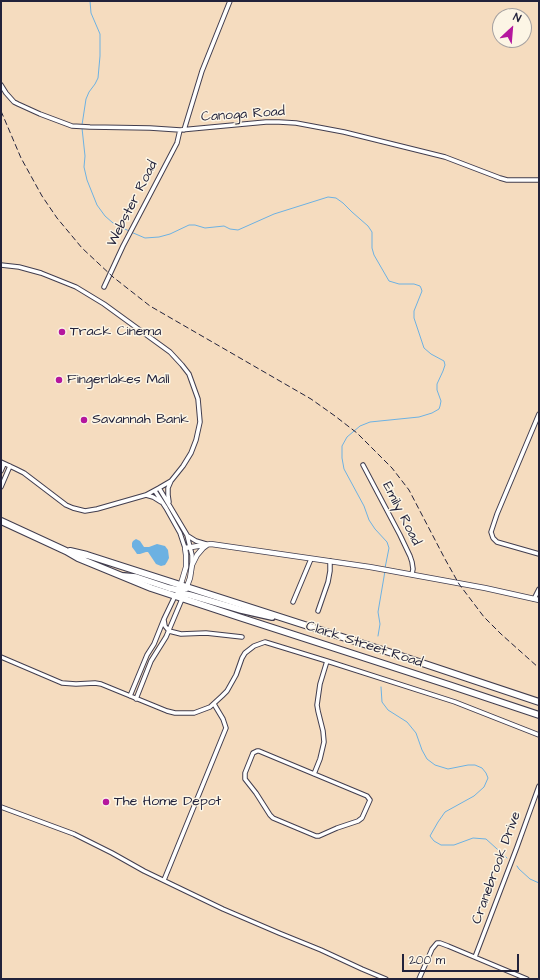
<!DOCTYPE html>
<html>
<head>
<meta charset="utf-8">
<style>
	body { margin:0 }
	#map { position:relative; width:540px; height:980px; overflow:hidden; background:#f5dcbf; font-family:"Architects Daughter",sans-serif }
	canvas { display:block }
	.frame { position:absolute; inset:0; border:2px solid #22223b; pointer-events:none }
	.north { position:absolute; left:492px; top:8px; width:40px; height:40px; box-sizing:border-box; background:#fcf5e5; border:1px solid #a5a1a1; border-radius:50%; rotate:26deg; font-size:11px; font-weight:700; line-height:16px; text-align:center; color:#22223b }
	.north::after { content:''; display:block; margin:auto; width:14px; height:18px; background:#b5179e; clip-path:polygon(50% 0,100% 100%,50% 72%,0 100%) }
	.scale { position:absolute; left:402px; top:954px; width:117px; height:18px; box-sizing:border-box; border:2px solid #22223b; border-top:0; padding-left:5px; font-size:12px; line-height:14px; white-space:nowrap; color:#22223b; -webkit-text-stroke:3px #fcf5e5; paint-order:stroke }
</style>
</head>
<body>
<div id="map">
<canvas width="540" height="980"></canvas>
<div class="frame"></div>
<div class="north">N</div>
<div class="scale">200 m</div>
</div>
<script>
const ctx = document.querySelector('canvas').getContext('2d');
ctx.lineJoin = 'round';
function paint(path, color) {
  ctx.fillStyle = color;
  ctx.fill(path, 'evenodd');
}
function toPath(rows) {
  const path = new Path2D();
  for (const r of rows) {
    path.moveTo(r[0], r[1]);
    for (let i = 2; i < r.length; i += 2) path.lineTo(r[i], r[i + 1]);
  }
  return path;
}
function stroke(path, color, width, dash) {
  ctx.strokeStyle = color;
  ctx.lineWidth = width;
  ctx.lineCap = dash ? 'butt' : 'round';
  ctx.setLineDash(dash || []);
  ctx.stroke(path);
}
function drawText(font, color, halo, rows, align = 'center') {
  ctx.font = font + ' "Architects Daughter",sans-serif';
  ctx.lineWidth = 3;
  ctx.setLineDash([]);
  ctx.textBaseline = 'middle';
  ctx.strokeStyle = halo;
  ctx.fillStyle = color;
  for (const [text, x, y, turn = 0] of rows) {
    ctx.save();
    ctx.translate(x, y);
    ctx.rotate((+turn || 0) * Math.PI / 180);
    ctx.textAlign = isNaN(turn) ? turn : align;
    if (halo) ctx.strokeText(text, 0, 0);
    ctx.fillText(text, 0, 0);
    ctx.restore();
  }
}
paint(toPath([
	[136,539,140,541,144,547,149,547,157,544,165,546,168,550,169,558,167,562,165,565,161,566,156,564,148,552,146,552,140,554,137,554,135,551,132,547,132,543,133,541]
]), '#6cb1e2');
stroke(toPath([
	[82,125,86,99,89,92,95,84,98,78,100,56,100,34,91,13,90,1],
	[82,128,85,156,84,167,87,180,97,205,105,216,113,223,129,231],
	[131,232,145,238,159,237,170,234,189,225,195,225,205,228,224,226,230,229,238,230,274,214,328,197,336,198,343,203,352,212,368,226,372,232,372,248,374,255,389,281,399,284,414,284,420,286,421,288,422,291,414,311,414,318,424,348,431,354,444,361,445,365,443,371,437,384,437,390,441,401,440,406,439,409,432,413,419,417,370,422,360,426,347,437,342,446,342,458,344,469,364,506,369,520,375,529,387,542,389,548,385,568],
	[378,636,380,624,378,612,385,571],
	[381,687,382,702,388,710,407,722,416,733,422,750,427,759,435,765,448,769,468,765,475,765,482,768,486,773,488,778,484,787,474,796,445,812,438,822,430,836,434,841,441,845,454,845,473,838,486,839,507,858],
	[517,866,519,869,530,879,539,883]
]), '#6cb1e2', 1);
const minor = toPath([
	[1,85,6,93,14,102,18,104,40,114,72,126,90,127,150,128,180,130,266,122,279,122,296,123,344,132,445,157,500,178,507,180,539,180],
	[184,130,202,71,230,1],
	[1,265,19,267,41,273,76,287,104,304,170,352,182,365,189,374,198,399,200,422,196,440,191,453,183,466,171,481,159,488,146,495,97,509,85,511,73,508,66,505,24,473,16,469,1,462],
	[104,287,123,246,177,143,180,130],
	[539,414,497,514,491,532,493,538,497,542,539,554],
	[363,465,400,535,410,556,412,562,413,569,412,574],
	[1,471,4,464],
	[1,487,10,466],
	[159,488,187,535,192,555,192,564],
	[155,491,166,508,180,533,185,548],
	[146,495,153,497,161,502],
	[169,502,168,495,168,488,171,481],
	[188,536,196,541,206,544],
	[534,599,539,589],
	[293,602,311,559],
	[318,611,328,582,330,571,330,561],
	[164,620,165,626,169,631],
	[169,631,181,634,206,633,242,637],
	[1,657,62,683,76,684,95,683,101,684,167,711,175,713,194,713,210,707,222,696,227,691,236,675,242,658,245,653,254,646,265,642,327,661,455,702,539,735],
	[130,696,147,655,154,644,164,619,175,596],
	[136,699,151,661,166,637,182,599],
	[257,751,259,751,367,796,370,800,362,818,358,821,337,828,319,836,316,836,273,818,270,815,256,793,245,779,245,773,253,753,257,751],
	[314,774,320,759,324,742,323,731,318,711,317,705,320,684,327,661],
	[1,807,74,834,112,853,144,871,223,909,279,933,321,950,362,969,386,979],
	[164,880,226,728,223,719,214,704],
	[475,957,517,847,539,786],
	[419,979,432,949,437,943,440,943,448,946,527,979]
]);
const tertiary = toPath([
	[180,587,186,567,186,555,185,548,211,544,370,567,485,588,539,600],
	[186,589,190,578,192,565,197,555,203,548,207,545]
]);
const primary = toPath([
	[124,576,136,577,169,588,178,590,186,588],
	[175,596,180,593,190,595,241,610,272,617]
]);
const trunk = toPath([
	[1,521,66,551,78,558,151,588,239,617,449,685,539,715],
	[70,551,87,555,395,654,539,702]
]);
stroke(minor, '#423e4f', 5.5);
stroke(tertiary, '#423e4f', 6);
stroke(primary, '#423e4f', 8);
stroke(trunk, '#423e4f', 8);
stroke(minor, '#fff', 3.5);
stroke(tertiary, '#fff', 4.5);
stroke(primary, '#fff', 5.5);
stroke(trunk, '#fff', 6);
stroke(toPath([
	[1,111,21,158,42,196,57,218,82,248,113,277,150,306,311,399,335,416,357,433,392,468,409,490,445,559,459,584,484,617,501,634,539,668]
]), '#22223b', 1, [6, 3]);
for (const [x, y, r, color] of [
	[62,332,4,"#b5179e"],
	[59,380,4,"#b5179e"],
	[84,420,4,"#b5179e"],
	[106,802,4,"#b5179e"]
]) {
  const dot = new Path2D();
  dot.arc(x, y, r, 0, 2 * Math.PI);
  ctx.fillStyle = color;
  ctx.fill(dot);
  stroke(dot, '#fcf5e5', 1.5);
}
drawText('14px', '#22223b', '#fcf5e5', [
	["Canoga Road",243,115,-4],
	["Webster Road",133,204,-63],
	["Emily Road",401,514,63],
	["Clark Street Road",364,645,18],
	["Cranebrook Drive",497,868,-70]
]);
drawText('14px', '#22223b', '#fcf5e5', [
	["Track Cinema",70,332],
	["Fingerlakes Mall",67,380],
	["Savannah Bank",92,420],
	["The Home Depot",114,802]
], 'left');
</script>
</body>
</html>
